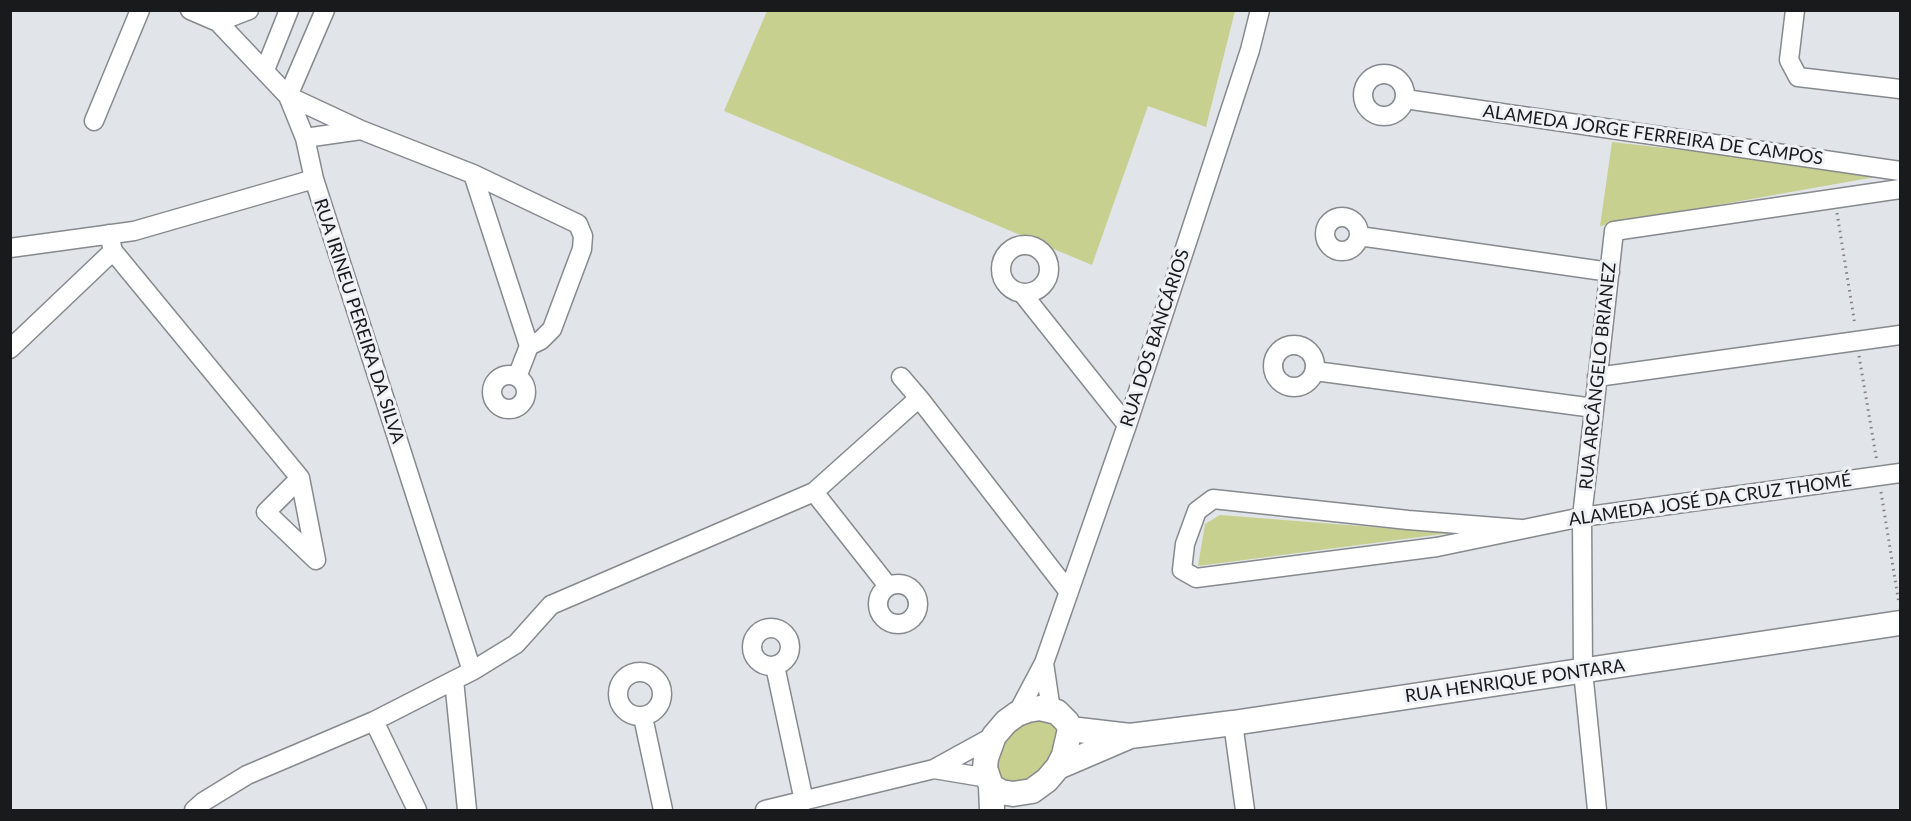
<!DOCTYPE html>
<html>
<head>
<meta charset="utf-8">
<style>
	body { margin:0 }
	#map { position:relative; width:1911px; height:821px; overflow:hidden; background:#e1e4e9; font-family:Lato,sans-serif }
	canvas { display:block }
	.frame { position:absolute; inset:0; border:12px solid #191a1b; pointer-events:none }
</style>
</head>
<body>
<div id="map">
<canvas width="1911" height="821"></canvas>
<div class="frame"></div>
</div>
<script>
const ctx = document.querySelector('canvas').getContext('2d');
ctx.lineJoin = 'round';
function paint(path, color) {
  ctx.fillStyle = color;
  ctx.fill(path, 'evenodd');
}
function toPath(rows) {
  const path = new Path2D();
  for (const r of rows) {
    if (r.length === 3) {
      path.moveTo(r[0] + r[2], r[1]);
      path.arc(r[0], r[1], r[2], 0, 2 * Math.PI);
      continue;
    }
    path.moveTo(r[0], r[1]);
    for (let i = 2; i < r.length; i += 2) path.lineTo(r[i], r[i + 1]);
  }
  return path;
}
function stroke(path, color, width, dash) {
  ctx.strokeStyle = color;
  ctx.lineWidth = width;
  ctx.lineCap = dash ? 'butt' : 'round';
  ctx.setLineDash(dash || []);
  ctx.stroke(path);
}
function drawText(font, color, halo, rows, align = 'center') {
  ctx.font = font + ' Lato,sans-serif';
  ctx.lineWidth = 6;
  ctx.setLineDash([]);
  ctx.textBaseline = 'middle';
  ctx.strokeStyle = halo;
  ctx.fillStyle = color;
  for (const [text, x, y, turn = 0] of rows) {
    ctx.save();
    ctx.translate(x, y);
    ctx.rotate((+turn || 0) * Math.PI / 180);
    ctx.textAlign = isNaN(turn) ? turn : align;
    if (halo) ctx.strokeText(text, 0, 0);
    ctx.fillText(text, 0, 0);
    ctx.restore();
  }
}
paint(toPath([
	[767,11,767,10,1235,11,1206,127,1148,106,1092,265,724,111],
	[1612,142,1892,174,1600,226],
	[1220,515,1450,533,1198,566,1205,524],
	[1040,718,1055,723,1062,740,1040,777,1013,787,993,776,1002,739,1026,721]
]), '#c8d08f');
const minor = toPath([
	[190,10,218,22,288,96,305,138,314,179,472,671],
	[325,10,288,96,361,130],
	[1795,10,1789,60,1798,77,1900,89],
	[218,22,249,10],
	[265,70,289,10],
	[1384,95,21],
	[1405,99,1900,171],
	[94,121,140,10],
	[305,138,361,130,473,174,578,224,583,236,582,249,552,329,541,340,529,346,517,377],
	[473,174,529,346],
	[1342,234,17],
	[109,234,113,251,300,478],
	[1359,236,1610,272],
	[1025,269,24],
	[10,248,134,231,314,179],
	[1022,293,1127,425],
	[1294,366,21],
	[10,349,113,251],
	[1315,371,1594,408],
	[509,392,17],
	[901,377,919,398,1069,592],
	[1597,377,1900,335],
	[300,478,316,560,266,512,300,478],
	[814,492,888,586],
	[1521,529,1408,520,1213,499,1197,511,1185,544,1182,570,1196,578,1437,547,1582,517,1900,473],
	[898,604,20],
	[771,647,19],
	[1044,663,1051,710],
	[775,666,804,801],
	[640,694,22],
	[454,680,467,810],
	[1017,714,1044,663,1127,425,1250,50,1260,10],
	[643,717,663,810],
	[374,721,417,810],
	[1233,723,1245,810],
	[934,769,988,778],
	[194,810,203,802,247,775,374,721,472,671,516,644,551,605,814,492,919,398],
	[765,810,934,769,994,736],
	[1597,810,1583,671,1582,517,1614,231,1900,189]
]);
const tertiary = toPath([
	[1040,708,1057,712,1067,722,1070,729,1064,755,1058,767,1047,780,1032,791,1013,794,1001,792,991,786,985,768,986,758,994,736,1006,722,1017,714,1028,710,1040,708],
	[1070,729,1130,736,1233,723,1900,623],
	[1058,767,1128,737],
	[991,786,992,810]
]);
stroke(minor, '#86898d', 21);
stroke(tertiary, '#86898d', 27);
stroke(toPath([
	[1837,213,1855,325],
	[1859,356,1877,462],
	[1881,492,1899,604]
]), '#7f8184', 3, [1.5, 4.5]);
stroke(minor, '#fff', 18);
stroke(tertiary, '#fff', 24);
drawText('18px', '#191a1b', '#eef1f6', [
	["ALAMEDA JORGE FERREIRA DE CAMPOS",1653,135,8],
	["RUA IRINEU PEREIRA DA SILVA",359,321,72],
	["RUA DOS BANCÁRIOS",1155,338,-72],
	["RUA ARCÂNGELO BRIANEZ",1598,376,-84],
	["ALAMEDA JOSÉ DA CRUZ THOMÉ",1710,500,-8],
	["RUA HENRIQUE PONTARA",1515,681,-8]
]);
</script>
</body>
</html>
